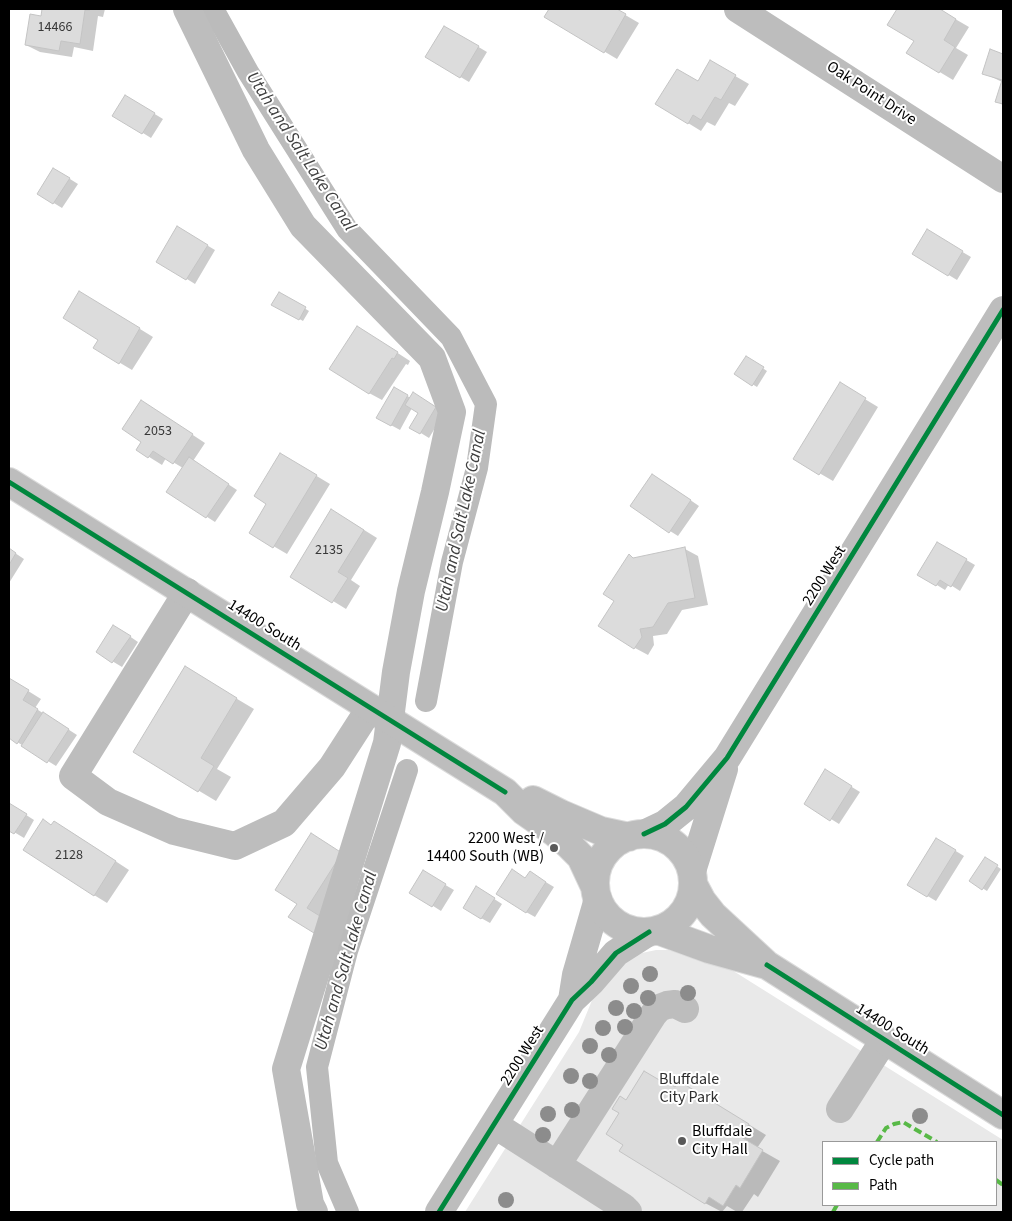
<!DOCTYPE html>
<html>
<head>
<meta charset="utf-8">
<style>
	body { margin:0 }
	#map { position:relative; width:1012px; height:1221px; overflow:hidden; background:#fff; font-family:"Source Sans 3",sans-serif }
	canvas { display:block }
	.frame { position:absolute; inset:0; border:10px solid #000; pointer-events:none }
	.legend { position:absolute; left:822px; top:1141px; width:175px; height:65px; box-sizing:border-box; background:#fff; border:1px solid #999; margin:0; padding:6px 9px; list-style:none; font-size:15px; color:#000 }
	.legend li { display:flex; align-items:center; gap:10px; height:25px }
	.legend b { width:25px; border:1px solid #999 }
</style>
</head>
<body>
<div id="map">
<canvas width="1012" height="1221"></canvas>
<div class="frame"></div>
<ul class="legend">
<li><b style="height:6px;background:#00873e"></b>Cycle path</li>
<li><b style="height:6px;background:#58b947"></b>Path</li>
</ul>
</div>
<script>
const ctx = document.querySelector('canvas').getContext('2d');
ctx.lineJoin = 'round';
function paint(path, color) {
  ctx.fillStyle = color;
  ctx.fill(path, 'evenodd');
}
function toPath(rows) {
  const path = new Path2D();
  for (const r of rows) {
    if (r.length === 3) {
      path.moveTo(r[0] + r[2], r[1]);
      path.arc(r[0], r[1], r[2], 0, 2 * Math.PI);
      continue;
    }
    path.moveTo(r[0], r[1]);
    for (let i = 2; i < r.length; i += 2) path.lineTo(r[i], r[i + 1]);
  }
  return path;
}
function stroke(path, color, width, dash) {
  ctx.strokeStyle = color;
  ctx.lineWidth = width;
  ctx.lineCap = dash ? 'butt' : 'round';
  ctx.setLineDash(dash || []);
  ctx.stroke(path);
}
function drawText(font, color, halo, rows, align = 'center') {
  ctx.font = font + ' "Source Sans 3",sans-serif';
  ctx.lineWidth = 4;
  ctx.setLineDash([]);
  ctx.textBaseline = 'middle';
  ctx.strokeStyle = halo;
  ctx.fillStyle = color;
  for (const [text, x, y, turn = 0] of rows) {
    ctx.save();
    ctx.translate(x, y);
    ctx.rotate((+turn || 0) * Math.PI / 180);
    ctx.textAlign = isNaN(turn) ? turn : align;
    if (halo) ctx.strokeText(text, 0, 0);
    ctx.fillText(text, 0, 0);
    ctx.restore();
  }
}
paint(toPath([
	[656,950,669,950,727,967,1003,1140,1003,1212,465,1212,579,1032,595,993,626,960,642,953],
	[823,1142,996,1142,996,1205,823,1205]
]), '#e9e9e9');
paint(toPath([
	[43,9,105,9,103,17,98,16,93,51,74,47,72,57,40,52,26,45,42,17],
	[551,9,615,9,639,23,617,59,546,17],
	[898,9,938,9,969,27,956,48,968,55,953,80,908,53,915,40,889,24],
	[445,27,487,52,469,82,427,57],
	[991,51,1003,55,1003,105,996,101,1002,82,984,73],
	[711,62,749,84,735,106,729,103,715,126,707,122,701,131,688,123,698,83],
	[125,96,163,119,151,138,114,115],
	[62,174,78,184,62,208,39,194],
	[178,228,215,250,195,284,158,261],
	[927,231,971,257,957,280,914,254],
	[279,293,309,311,303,321,273,304],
	[93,300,153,337,132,370,95,348,100,340],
	[370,335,410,361,408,365,406,364,382,400,369,393],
	[746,357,767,371,757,387,736,374],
	[840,384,878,407,833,481,795,459],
	[394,389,411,398,413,394,444,413,429,438,411,427,419,412,412,408,400,430,378,418],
	[155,410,205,443,193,461,237,490,215,522,168,492,183,468,166,458,162,465,138,450],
	[280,454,330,484,287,554,251,533,268,503],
	[661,480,699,506,678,536,670,531],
	[345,518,377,538,351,580,360,586,346,609,333,601],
	[937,543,975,565,960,591,949,584,945,590,919,574],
	[9,549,24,559,9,583],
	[685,549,698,556,708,605,682,610,667,634,653,636,654,645,648,655,635,648,616,600,634,559],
	[122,631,138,642,122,667,97,652],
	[202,678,254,709,217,769,231,777,216,801,134,752],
	[9,679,41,699,35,708,77,735,56,766,9,737],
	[834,776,860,792,839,824,831,819],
	[9,804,34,820,24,838,9,829],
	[52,826,68,830,129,870,107,903,94,895],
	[311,835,354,862,327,939,299,904],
	[936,839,964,856,936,901,909,885],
	[986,859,1001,869,987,891,971,881],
	[423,872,454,890,441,911,411,892],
	[539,878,554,887,535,917,526,912],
	[485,893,502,904,490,923,481,918],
	[661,1083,676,1088,696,1092,766,1135,757,1148,780,1161,758,1197,754,1194,742,1212,737,1212,727,1206,722,1212,705,1203,625,1144,627,1102]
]), '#0003');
stroke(toPath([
	[213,9,248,72,347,229,451,337,486,404,477,468,452,562,426,701],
	[348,1212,327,1163,317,1067,347,951,407,770]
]), '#bbb', 22);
const building = toPath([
	[42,9,90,9,90,10,85,10,80,44,61,41,59,51,25,45,30,14,41,16,42,9],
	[549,9,617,9,626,14,604,53,544,17,549,9],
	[897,9,940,9,956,19,944,40,955,47,939,73,906,53,914,41,887,25,897,9],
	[444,26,479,46,460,78,425,57,444,26],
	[990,49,1003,54,1003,104,995,102,1002,80,982,74,990,49],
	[710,60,736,75,721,100,715,97,701,120,693,115,688,124,655,104,677,69,698,81,710,60],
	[125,95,155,113,142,134,112,116,125,95],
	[53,168,70,178,53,204,37,194,53,168],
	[177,226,208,245,186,280,156,262,177,226],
	[927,229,963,251,948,276,912,254,927,229],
	[79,291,140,328,119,364,93,348,98,340,63,318,79,291],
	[279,292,306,307,299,320,271,305,279,292],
	[357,326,398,352,394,359,392,358,369,394,329,369,357,326],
	[746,356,764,367,752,386,734,374,746,356],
	[840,382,866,398,819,475,793,459,840,382],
	[394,387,408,395,391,426,376,418,394,387],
	[413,392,436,407,420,434,409,428,418,413,405,405,413,392],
	[141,400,193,434,173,464,153,451,148,458,136,450,141,442,122,429,141,400],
	[280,453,317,475,273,548,249,533,266,504,254,496,280,453],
	[189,457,229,484,206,518,166,492,189,457],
	[652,474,691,500,669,533,630,506,652,474],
	[331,509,364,530,338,572,348,578,332,603,290,577,331,509],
	[937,542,967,559,951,587,940,580,936,586,917,575,937,542],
	[685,547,695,598,668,603,653,627,640,629,642,637,634,649,598,626,614,601,603,594,629,554,633,558,685,547],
	[9,548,16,553,9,565,9,548],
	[113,625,131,636,112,663,96,652,113,625],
	[185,666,237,698,201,758,214,766,198,792,133,752,185,666],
	[9,678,29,690,23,700,38,709,17,744,9,738,9,678],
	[43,712,69,729,47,763,21,746,43,712],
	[825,769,852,786,830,821,804,804,825,769],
	[9,803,27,814,14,834,9,831,9,803],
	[43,819,51,825,54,821,116,861,94,896,23,850,43,819],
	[311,833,342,853,307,908,323,918,314,933,288,917,297,904,275,890,311,833],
	[936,838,956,850,927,897,907,885,936,838],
	[985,857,998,865,982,890,969,881,985,857],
	[512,869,525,878,530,871,546,882,526,913,496,894,512,869],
	[423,870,446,884,432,907,409,893,423,870],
	[476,886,495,898,481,919,463,908,476,886],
	[644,1071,661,1081,662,1079,675,1087,679,1081,749,1124,741,1137,763,1150,740,1188,736,1185,723,1206,709,1197,705,1204,619,1151,623,1145,606,1134,619,1113,612,1109,620,1096,626,1100,644,1071]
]);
paint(building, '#dcdcdc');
stroke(building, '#c4c4c4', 1);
const major = toPath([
	[9,482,505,792,524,811,554,832,569,845,581,857,595,887],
	[533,800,561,814,601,831,629,837],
	[644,883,49],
	[693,884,702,901,713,915,767,965,1003,1115],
	[657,930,709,949,763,964]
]);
stroke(major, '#dbdbdb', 30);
stroke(toPath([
	[187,9,256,150,303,226,432,358,452,412,435,492,411,591,396,672,387,743,286,1069,310,1204,314,1212],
	[738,9,1003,179],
	[187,592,73,776,108,802,174,831,235,846,284,823,332,767,370,708],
	[644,834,665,824,686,807,727,758,1003,310],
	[692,871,724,769],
	[572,1000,576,975,598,899],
	[840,1109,884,1040],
	[495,1125,623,1207,628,1212],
	[557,1165,653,1015,659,1008,667,1005,675,1004,685,1009],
	[439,1212,572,1000,591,982,616,953,649,932]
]), '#bdbdbd', 28);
stroke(major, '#bdbdbd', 28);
stroke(toPath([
	[877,1142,886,1128,894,1124,903,1122,937,1142],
	[996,1180,1003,1185],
	[833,1212,837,1205]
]), '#58b947', 4, [8, 4]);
stroke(toPath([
	[9,482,505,792],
	[644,834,665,824,686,807,727,758,1003,310],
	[767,965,1003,1115],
	[439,1212,572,1000,591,982,616,953,649,932]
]), '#00873e', 5);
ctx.fillStyle = '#8c8c8c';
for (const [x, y] of [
	[650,974],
	[631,986],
	[688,993],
	[648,998],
	[616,1008],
	[634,1011],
	[625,1027],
	[603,1028],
	[590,1046],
	[609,1055],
	[571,1076],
	[590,1081],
	[572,1110],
	[548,1114],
	[920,1116],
	[543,1135],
	[506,1200]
]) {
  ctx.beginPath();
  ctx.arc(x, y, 8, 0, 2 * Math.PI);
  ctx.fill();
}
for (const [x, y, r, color] of [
	[554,848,5,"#595959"],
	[682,1141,5,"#595959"]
]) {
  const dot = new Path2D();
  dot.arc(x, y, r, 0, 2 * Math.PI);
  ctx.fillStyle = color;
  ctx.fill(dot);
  stroke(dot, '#fff', 2);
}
drawText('14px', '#373737', null, [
	["14466",55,28],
	["2053",158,432],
	["2135",329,551],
	["2128",69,856]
]);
drawText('16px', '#000', '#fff', [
	["Oak Point Drive",871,94,33],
	["2200 West",825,576,-58],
	["14400 South",264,626,32],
	["14400 South",892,1030,32],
	["2200 West",523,1056,-58]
]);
drawText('16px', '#000', '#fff', [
	["2200 West /",544,839],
	["14400 South (WB)",544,857],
	["Bluffdale",692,1132,"left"],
	["City Hall",692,1150,"left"]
], 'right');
drawText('16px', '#2e2e2e', '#fff', [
	["Bluffdale",689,1080],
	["City Park",689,1098]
]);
drawText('italic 18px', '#3f3f3f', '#fff', [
	["Utah and Salt Lake Canal",300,152,57],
	["Utah and Salt Lake Canal",462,521,-78],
	["Utah and Salt Lake Canal",347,961,-74]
]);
</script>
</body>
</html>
